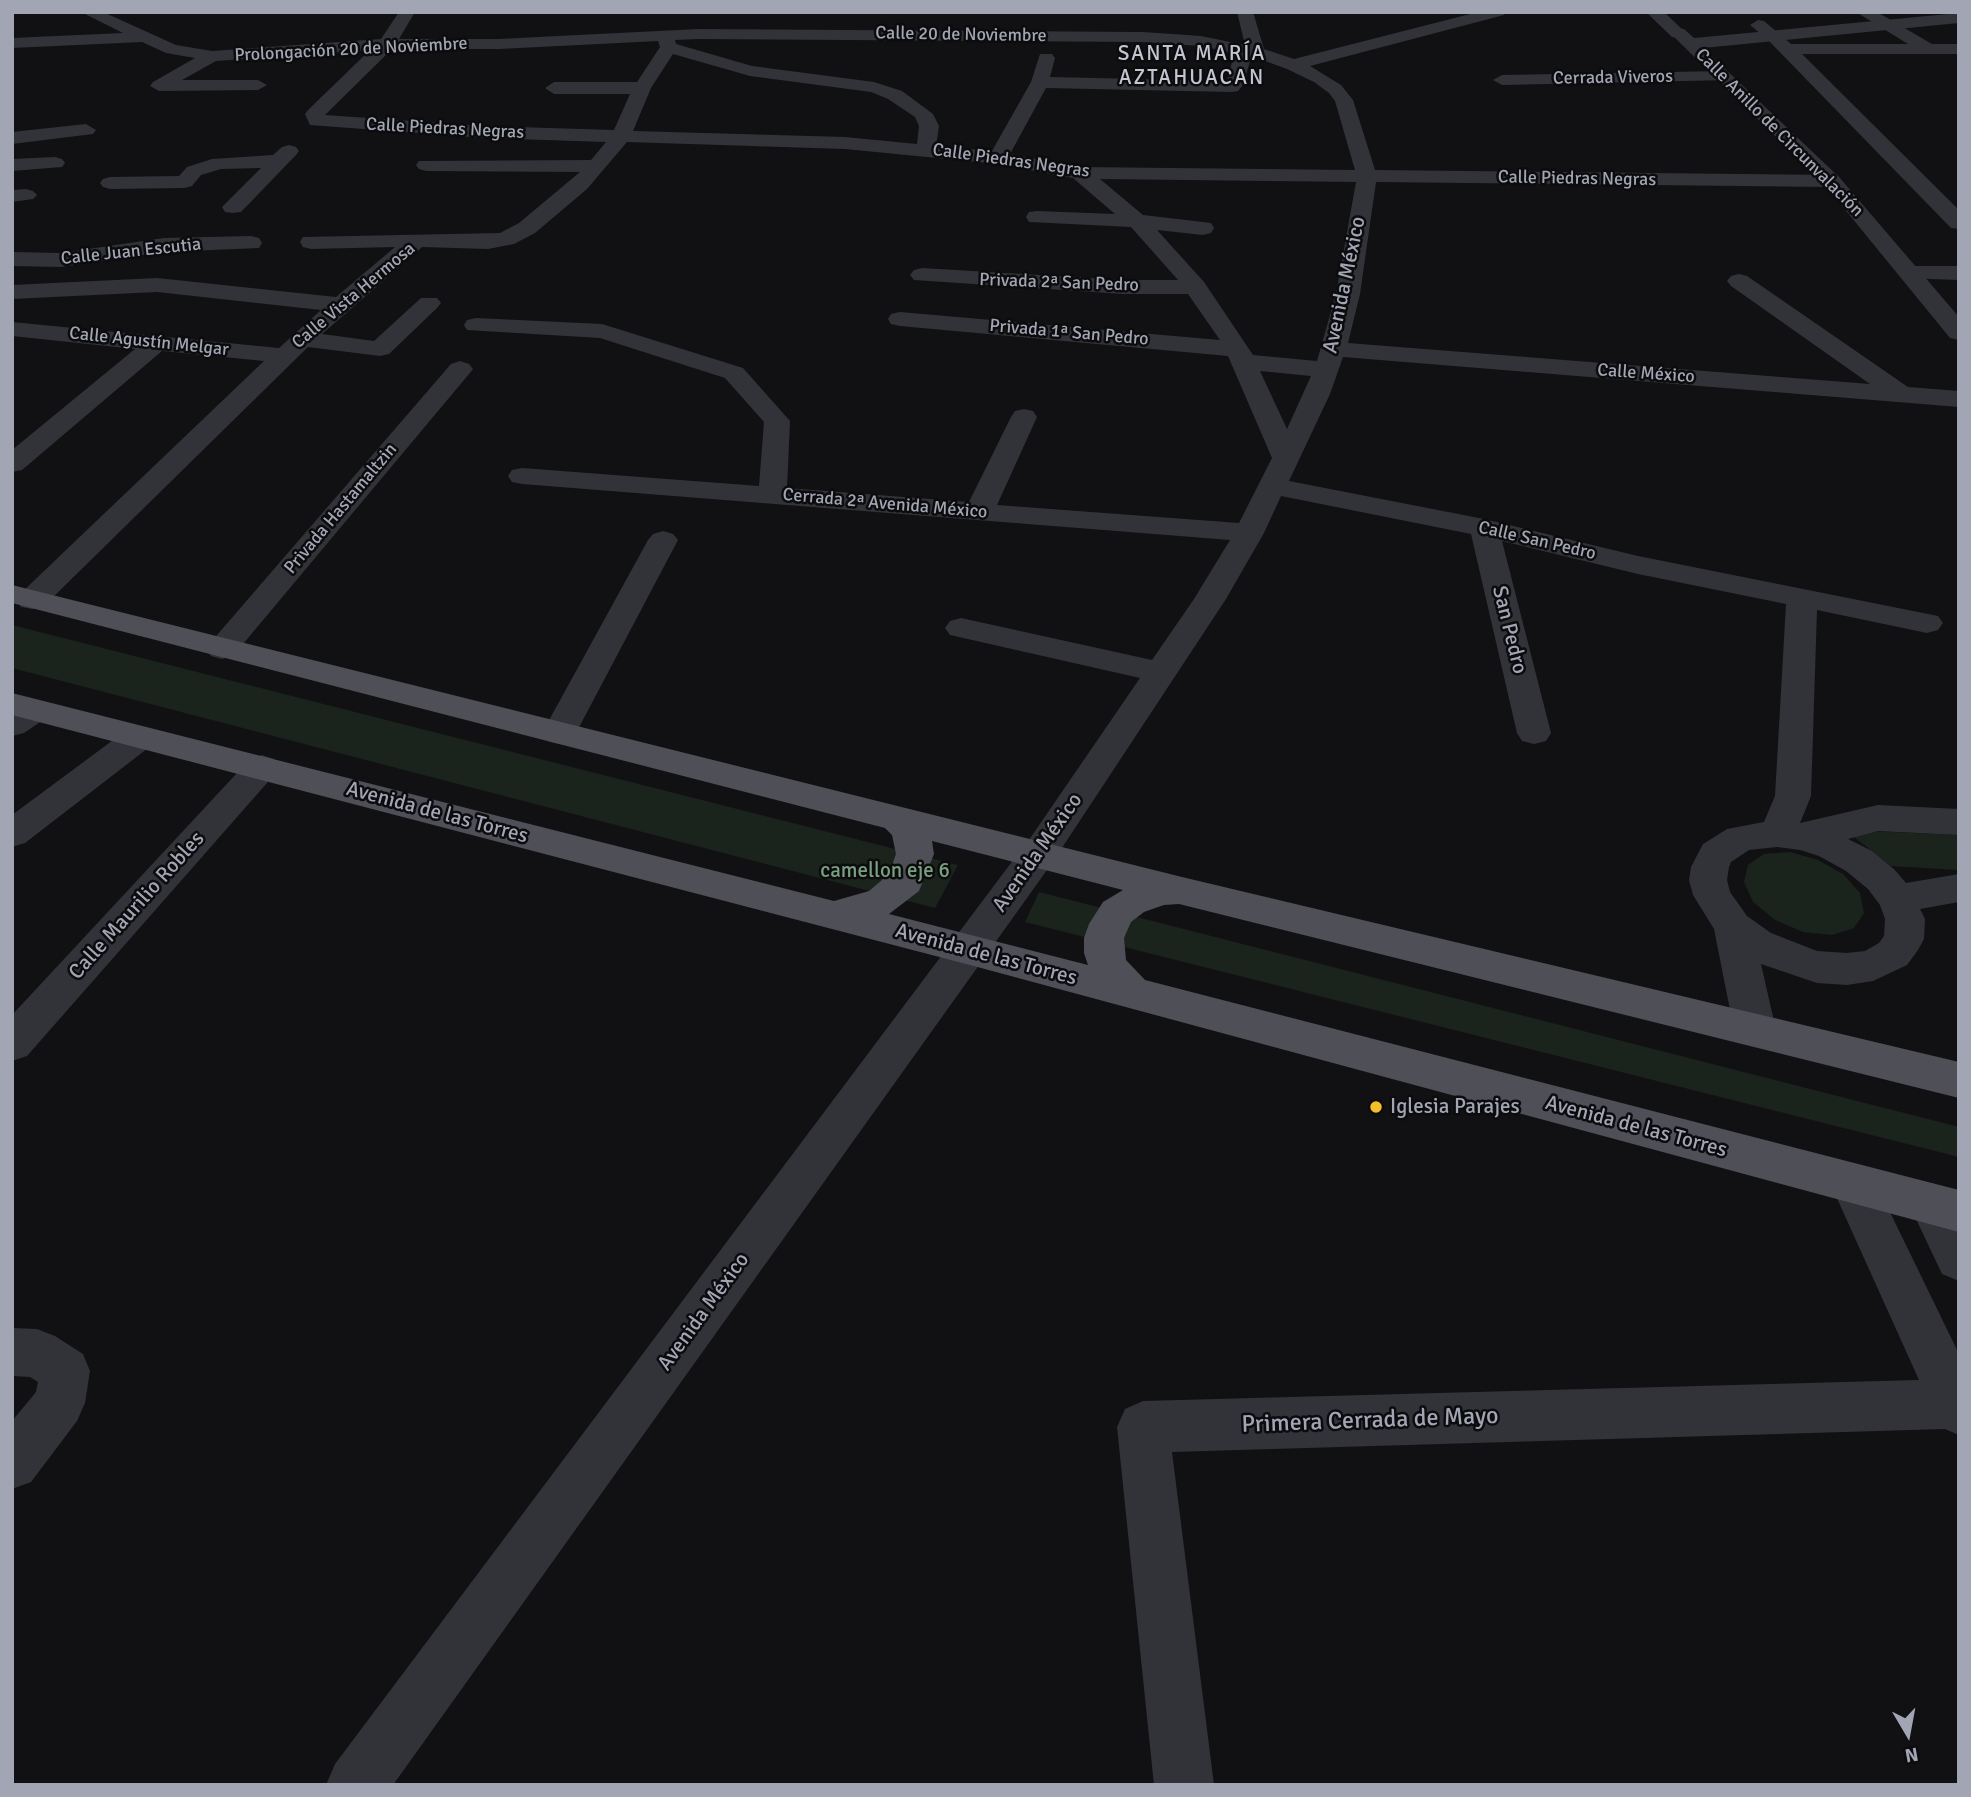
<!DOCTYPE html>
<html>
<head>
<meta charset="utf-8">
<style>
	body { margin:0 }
	#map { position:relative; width:1971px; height:1797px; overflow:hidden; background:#111113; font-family:Signika,sans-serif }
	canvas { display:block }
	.frame { position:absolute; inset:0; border:14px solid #a2a6b4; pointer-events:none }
	.north { position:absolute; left:1873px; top:1699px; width:70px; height:70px; -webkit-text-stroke:5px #0c0c0e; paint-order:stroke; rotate:170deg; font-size:19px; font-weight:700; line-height:28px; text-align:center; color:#a2a6b4 }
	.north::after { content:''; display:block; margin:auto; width:24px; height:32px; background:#a2a6b4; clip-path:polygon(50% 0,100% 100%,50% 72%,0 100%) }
</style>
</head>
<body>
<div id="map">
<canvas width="1971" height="1797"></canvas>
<div class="frame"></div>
<div class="north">N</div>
</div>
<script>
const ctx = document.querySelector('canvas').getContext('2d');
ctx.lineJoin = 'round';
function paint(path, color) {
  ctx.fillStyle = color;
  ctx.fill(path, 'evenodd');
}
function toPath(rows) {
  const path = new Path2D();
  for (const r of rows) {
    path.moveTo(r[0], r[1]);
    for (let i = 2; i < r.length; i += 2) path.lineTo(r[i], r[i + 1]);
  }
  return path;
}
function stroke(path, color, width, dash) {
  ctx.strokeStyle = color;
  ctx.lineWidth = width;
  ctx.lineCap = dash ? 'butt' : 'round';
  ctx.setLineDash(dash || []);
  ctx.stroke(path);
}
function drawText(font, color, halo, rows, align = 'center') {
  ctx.font = font + ' Signika,sans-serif';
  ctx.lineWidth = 5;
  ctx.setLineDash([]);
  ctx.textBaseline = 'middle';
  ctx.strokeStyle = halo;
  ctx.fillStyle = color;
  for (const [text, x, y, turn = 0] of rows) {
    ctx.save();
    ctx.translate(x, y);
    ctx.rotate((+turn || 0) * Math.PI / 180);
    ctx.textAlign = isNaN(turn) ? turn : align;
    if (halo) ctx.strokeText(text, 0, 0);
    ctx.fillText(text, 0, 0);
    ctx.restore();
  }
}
paint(toPath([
	[12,625,958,865,935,908,12,668],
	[1845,830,1959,835,1959,870,1891,866],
	[1790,852,1818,860,1843,874,1860,893,1864,913,1854,928,1832,935,1803,932,1775,920,1753,902,1744,882,1748,865,1764,854],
	[1039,892,1959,1127,1959,1157,1025,922]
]), '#1b231d');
paint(toPath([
	[81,12,103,12,176,45,212,51,381,39,399,12,415,12,399,39,499,39,698,29,1143,32,1201,36,1245,45,1237,12,1253,12,1264,49,1294,59,1478,12,1506,12,1504,15,1310,66,1341,85,1353,100,1375,170,1832,175,1839,177,1842,181,1839,185,1832,187,1376,182,1360,294,1348,343,1870,384,1731,286,1727,281,1731,276,1739,274,1747,276,1908,387,1959,391,1959,407,1343,357,1330,394,1289,481,1484,519,1638,556,1938,616,1943,623,1938,630,1927,633,1817,610,1811,796,1800,823,1878,805,1959,809,1959,835,1878,831,1848,839,1872,851,1894,869,1906,883,1959,874,1959,902,1920,909,1925,919,1924,939,1918,950,1907,965,1873,981,1847,985,1817,983,1761,964,1776,1030,1770,1042,1755,1047,1740,1042,1734,1030,1714,929,1693,895,1689,880,1691,867,1703,844,1727,829,1764,822,1775,796,1786,604,1638,574,1502,541,1551,733,1546,741,1534,744,1522,741,1517,733,1471,534,1281,496,1264,533,1226,599,1052,863,1039,866,1026,863,1020,853,1140,678,950,635,945,628,950,621,961,618,1152,660,1194,599,1230,540,522,484,512,482,508,476,512,470,522,468,759,486,764,422,725,378,600,338,467,330,464,325,467,320,476,318,602,324,743,368,790,421,787,488,969,502,1011,417,1015,411,1024,409,1033,411,1037,417,997,505,1239,523,1272,458,1228,356,900,326,891,324,888,319,891,314,900,312,1220,340,1188,294,1123,294,914,280,910,275,914,270,922,268,1123,280,1178,280,1131,227,1029,222,1026,217,1029,212,1037,211,1115,214,1073,178,998,164,845,149,627,142,587,189,535,233,514,244,488,249,422,247,322,334,374,341,421,298,437,298,441,303,437,308,389,354,380,356,308,347,43,607,32,609,21,607,16,600,21,593,264,361,162,351,22,470,12,472,12,450,135,349,12,336,12,322,279,348,321,310,157,292,12,299,12,285,157,278,336,297,395,247,311,249,303,247,300,242,303,237,500,233,519,223,580,172,426,171,419,169,416,165,419,161,591,160,606,142,484,138,310,125,305,114,308,110,370,50,216,61,182,80,258,80,267,85,258,90,159,91,150,86,153,82,195,58,166,53,142,42,12,48,12,38,123,33,81,12],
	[698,39,1143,42,1201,46,1238,54,1233,58,1227,81,1050,77,1055,58,1052,54,1040,54,1031,82,992,151,936,146,939,126,933,114,902,91,874,82,752,66,676,44,675,40,698,39],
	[658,41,660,47,637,82,554,82,545,88,554,94,630,94,614,130,484,126,325,115,392,49,499,49,658,41],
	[673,54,750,76,871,92,888,99,915,117,919,126,917,144,845,137,633,131,651,88,673,54],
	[1257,58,1287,69,1314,82,1329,93,1335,101,1355,170,1080,167,1010,154,1046,88,1232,92,1238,91,1243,85,1250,61,1257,58],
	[1100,179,1356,182,1336,294,1317,361,1253,355,1204,282,1157,230,1203,235,1211,233,1214,228,1211,223,1143,215,1100,179],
	[1260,371,1311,376,1287,429,1260,371],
	[1777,847,1800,850,1819,856,1846,871,1868,889,1880,905,1885,919,1884,936,1879,943,1865,951,1847,953,1817,951,1771,933,1747,916,1730,892,1727,880,1729,867,1731,862,1749,850,1777,847],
	[1646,12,1664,12,1686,33,1678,38,1672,37,1646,12],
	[1856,12,1877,12,1932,44,1959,44,1959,54,1802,54,1959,210,1959,229,1951,228,1768,40,1750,25,1758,20,1764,21,1791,44,1908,44,1856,12],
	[1724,71,1733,76,1730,80,1502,85,1493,80,1502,75,1724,71],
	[86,124,96,130,93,134,12,144,12,132,86,124],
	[289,145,296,147,299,151,296,155,241,212,233,213,225,212,222,207,261,168,221,169,201,175,192,186,185,188,110,189,103,187,100,183,103,179,110,177,179,176,187,167,212,159,273,155,282,147,289,145],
	[55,157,62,159,65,163,62,167,12,171,12,159,55,157],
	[26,189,33,191,37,195,33,199,12,202,12,190,26,189],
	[251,236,259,238,262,243,259,248,164,252,61,267,12,266,12,252,61,253,164,238,251,236],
	[1910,266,1959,266,1959,280,1902,278,1899,273,1902,268,1910,266],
	[460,361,469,364,473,369,469,374,233,656,222,659,211,656,206,649,211,642,451,364,460,361],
	[663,531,673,534,678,540,576,733,571,741,559,744,547,741,542,733,648,540,653,534,663,531],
	[34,699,46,702,51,710,46,718,24,733,12,736,12,709,34,699],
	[140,726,152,729,157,737,152,745,25,843,12,847,12,815,128,729,140,726],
	[262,755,274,759,280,767,274,775,27,1056,12,1061,12,1015,250,759,262,755],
	[1854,1165,1870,1171,1959,1354,1959,1435,1945,1429,1172,1452,1214,1785,1154,1785,1117,1427,1125,1409,1143,1401,1919,1380,1831,1185,1838,1171,1854,1165],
	[1932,1183,1948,1190,1959,1210,1959,1281,1942,1274,1909,1204,1916,1190,1932,1183],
	[12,1328,37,1329,55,1336,83,1354,90,1371,85,1403,77,1421,31,1482,12,1489,12,1421,36,1392,38,1382,30,1377,12,1376,12,1328]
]), '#323338');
paint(toPath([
	[1959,13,1959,23,1703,48,1839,177,1959,317,1959,340,1950,338,1825,185,1670,33,1678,28,1684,29,1694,38,1959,13],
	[1039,840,1052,843,1058,853,1052,863,393,1785,326,1785,335,1764,1026,843,1039,840]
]), '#323338');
paint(toPath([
	[12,585,1182,877,1959,1062,1959,1098,1179,904,1164,905,1144,912,1131,922,1124,938,1126,960,1145,980,1959,1190,1959,1232,970,965,12,715,12,693,834,901,869,891,889,874,896,854,892,835,885,828,12,603,12,585],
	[932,841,1123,890,1103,902,1089,924,1084,938,1084,953,1088,965,889,914,919,891,934,854,932,841]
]), '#4e4f57');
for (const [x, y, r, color] of [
	[1376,1107,7,"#f5c027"]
]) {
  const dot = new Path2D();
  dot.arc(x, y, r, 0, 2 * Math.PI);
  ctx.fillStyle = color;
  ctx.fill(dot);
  stroke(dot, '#0c0c0e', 2.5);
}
drawText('18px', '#a2a6b4', '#0c0c0e', [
	["Calle 20 de Noviembre",961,35,1],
	["Prolongación 20 de Noviembre",351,50,-3],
	["Cerrada Viveros",1613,78,-1],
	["Calle Piedras Negras",445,129,3],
	["Calle Anillo de Circunvalación",1779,133,45],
	["Calle Piedras Negras",1011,161,8],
	["Calle Piedras Negras",1577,179,1],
	["Calle Juan Escutia",131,252,-6],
	["Privada 2ª San Pedro",1059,283,2],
	["Calle Vista Hermosa",354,296,-40],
	["Privada 1ª San Pedro",1069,333,5],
	["Calle Agustín Melgar",149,342,6],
	["Calle México",1646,374,4],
	["Cerrada 2ª Avenida México",885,504,5],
	["Privada Hastamaltzin",341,509,-50],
	["Calle San Pedro",1537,541,13]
]);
ctx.letterSpacing = '2px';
drawText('21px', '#c3c6d0', '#0c0c0e', [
	["SANTA MARÍA",1192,54],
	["AZTAHUACAN",1192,78]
]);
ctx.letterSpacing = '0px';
drawText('21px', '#a2a6b4', '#0c0c0e', [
	["Avenida México",1345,285,-78],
	["San Pedro",1509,630,76],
	["Avenida de las Torres",437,813,15],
	["Avenida México",1038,853,-55],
	["Calle Maurilio Robles",137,906,-48],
	["Avenida de las Torres",986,955,15],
	["Avenida de las Torres",1636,1127,15],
	["Avenida México",704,1312,-54]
]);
drawText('21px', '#78a07e', '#0c0c0e', [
	["camellon eje 6",885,871]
]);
drawText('21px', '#a2a6b4', '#0c0c0e', [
	["Iglesia Parajes",1390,1107]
], 'left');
drawText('24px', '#a2a6b4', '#0c0c0e', [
	["Primera Cerrada de Mayo",1370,1421,-2]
]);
</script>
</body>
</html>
